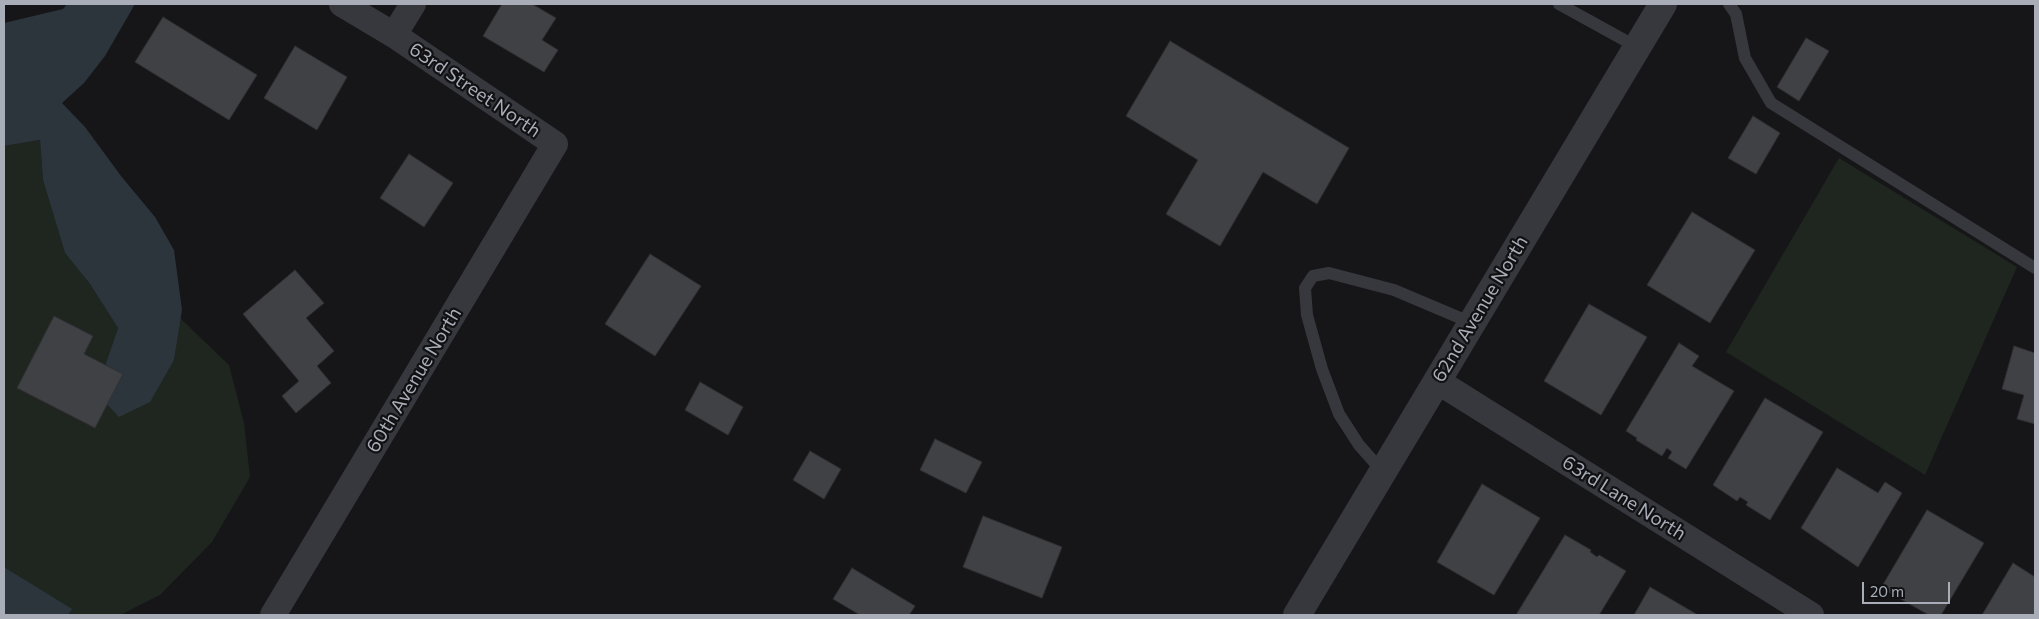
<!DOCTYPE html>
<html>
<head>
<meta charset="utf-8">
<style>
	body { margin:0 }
	#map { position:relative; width:2039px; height:619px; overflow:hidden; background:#161618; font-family:Commissioner,sans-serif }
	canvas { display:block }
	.frame { position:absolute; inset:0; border:5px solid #a8adb8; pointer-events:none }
	.scale { position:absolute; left:1862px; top:582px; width:88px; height:22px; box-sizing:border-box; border:2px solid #a8adb8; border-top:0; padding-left:6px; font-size:15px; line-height:18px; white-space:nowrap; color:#a8adb8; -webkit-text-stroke:4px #111113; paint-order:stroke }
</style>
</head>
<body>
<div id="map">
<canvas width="2039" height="619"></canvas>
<div class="frame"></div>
<div class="scale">20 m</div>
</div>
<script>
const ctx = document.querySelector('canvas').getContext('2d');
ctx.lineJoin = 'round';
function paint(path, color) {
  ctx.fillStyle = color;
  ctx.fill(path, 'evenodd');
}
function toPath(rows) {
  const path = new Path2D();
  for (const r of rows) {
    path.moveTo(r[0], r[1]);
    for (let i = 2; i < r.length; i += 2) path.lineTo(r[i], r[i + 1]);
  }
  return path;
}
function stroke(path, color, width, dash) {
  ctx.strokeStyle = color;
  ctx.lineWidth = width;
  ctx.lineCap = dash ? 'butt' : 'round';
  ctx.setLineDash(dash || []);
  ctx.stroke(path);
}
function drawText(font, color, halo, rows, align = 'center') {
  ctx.font = font + ' Commissioner,sans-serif';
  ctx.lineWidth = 4.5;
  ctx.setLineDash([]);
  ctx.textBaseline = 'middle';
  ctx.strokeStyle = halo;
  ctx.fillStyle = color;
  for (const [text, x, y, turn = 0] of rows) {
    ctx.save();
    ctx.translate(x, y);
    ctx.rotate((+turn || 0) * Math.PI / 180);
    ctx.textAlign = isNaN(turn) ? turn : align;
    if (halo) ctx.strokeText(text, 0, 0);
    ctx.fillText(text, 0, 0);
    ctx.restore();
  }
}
paint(toPath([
	[40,140,43,180,65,253,90,284,118,328,96,392,174,360,180,318,229,365,244,423,250,477,212,542,160,595,120,615,68,615,71,610,4,567,4,146],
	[1839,158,2017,267,1925,475,1726,352]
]), '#1e261f');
paint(toPath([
	[67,4,135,4,105,56,84,83,62,103,85,127,121,176,155,217,174,250,182,310,174,360,150,402,119,417,96,392,118,328,90,284,65,253,43,180,40,140,4,146,4,148,4,23,63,9],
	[4,567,72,609,68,615,4,615]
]), '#2c353c');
const building = toPath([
	[502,4,532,4,556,18,542,40,558,50,544,72,483,36,502,4],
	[163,17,257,75,229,120,135,62,163,17],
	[1806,38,1829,51,1799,101,1777,87,1806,38],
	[1170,41,1349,148,1317,204,1263,172,1220,246,1166,214,1198,160,1126,116,1170,41],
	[295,46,347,77,317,130,264,98,295,46],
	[1753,116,1780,133,1756,174,1728,158,1753,116],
	[409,154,453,183,424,227,380,198,409,154],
	[1692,212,1755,250,1710,323,1647,285,1692,212],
	[650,254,701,286,655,356,605,324,650,254],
	[295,270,324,303,306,318,334,351,317,366,331,383,296,413,282,396,299,381,243,314,295,270],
	[1589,304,1647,337,1601,415,1544,381,1589,304],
	[54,316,93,336,84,354,123,374,95,428,17,388,54,316],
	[1679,343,1699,356,1692,366,1734,391,1686,469,1668,458,1672,452,1667,448,1662,456,1636,440,1637,438,1626,431,1679,343],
	[2014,346,2035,353,2035,424,2017,419,2024,395,2002,389,2014,346],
	[700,382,743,407,728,435,685,410,700,382],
	[1765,398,1823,432,1770,520,1746,505,1748,502,1740,497,1737,501,1713,485,1765,398],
	[935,439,982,462,966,493,920,470,935,439],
	[810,451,841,469,824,499,793,480,810,451],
	[1837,468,1878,493,1885,482,1902,493,1858,567,1801,528,1837,468],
	[1482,484,1540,518,1494,595,1437,562,1482,484],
	[1927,510,1984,543,1941,615,1929,615,1881,588,1927,510],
	[983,516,1062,547,1042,598,963,567,983,516],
	[1565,535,1591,550,1590,552,1597,557,1599,555,1626,571,1599,615,1516,615,1565,535],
	[2013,563,2035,577,2035,615,1982,615,2013,563],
	[852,568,915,606,909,615,860,615,833,599,852,568],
	[1650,587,1698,615,1634,615,1650,587]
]);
paint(building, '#404145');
stroke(building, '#303034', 1);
stroke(toPath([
	[1559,4,1637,47],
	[1729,4,1736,14,1745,58,1771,103,2035,268],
	[1383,472,1359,445,1339,414,1322,369,1307,315,1305,288,1313,276,1329,273,1394,290,1472,323]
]), '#37383d', 12);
stroke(toPath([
	[394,35,413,4],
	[1437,381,1811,615],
	[273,615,555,144,394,35,342,4]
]), '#37383d', 26);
stroke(toPath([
	[1297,615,1663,4]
]), '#37383d', 28);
drawText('19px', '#a8adb8', '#111113', [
	["63rd Street North",475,90,34],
	["62nd Avenue North",1480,309,-59],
	["60th Avenue North",414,380,-59],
	["63rd Lane North",1624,498,32]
]);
</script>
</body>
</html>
